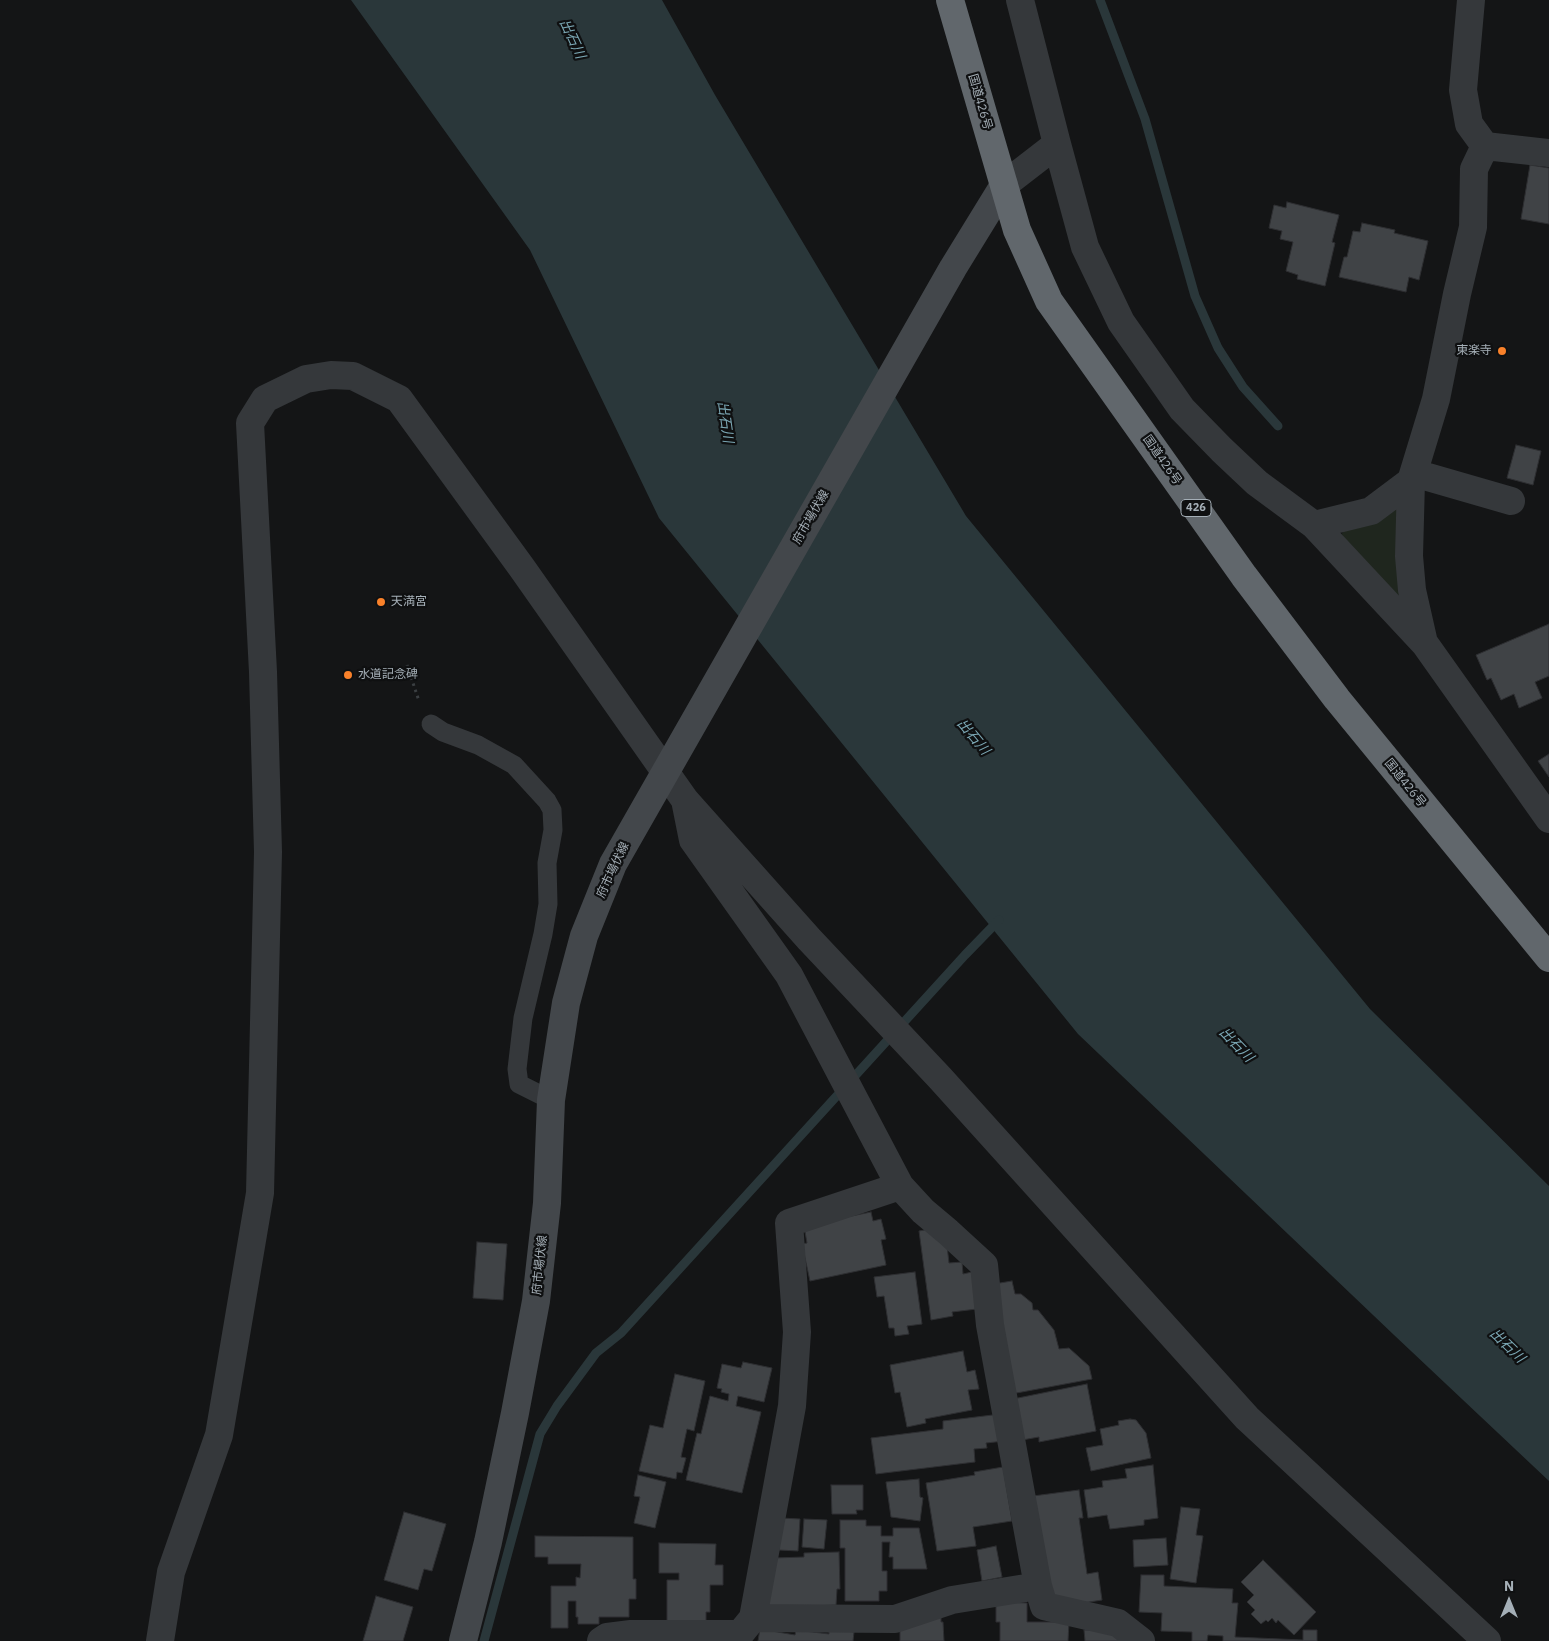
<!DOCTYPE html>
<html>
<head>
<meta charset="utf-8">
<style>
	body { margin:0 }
	#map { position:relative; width:1549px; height:1641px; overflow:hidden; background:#141516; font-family:"IBM Plex Sans",sans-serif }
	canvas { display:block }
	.north { position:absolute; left:1484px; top:1576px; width:50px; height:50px; -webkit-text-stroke:4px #0f1011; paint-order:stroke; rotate:0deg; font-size:14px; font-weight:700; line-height:20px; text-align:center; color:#a5afb7 }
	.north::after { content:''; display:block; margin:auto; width:18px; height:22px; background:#a5afb7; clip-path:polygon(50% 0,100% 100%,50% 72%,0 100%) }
</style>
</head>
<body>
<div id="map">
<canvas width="1549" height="1641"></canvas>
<div class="north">N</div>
</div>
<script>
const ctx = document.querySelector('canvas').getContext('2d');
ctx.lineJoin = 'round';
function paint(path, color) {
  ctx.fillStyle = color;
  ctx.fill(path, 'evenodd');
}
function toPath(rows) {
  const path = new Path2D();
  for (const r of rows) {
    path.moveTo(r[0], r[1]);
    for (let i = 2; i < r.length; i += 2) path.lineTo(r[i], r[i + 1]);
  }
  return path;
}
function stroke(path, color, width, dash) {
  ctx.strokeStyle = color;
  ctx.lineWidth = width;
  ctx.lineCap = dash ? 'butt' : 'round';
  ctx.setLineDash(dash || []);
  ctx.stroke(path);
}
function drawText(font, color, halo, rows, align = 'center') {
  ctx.font = font + ' "IBM Plex Sans","Noto Sans JP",sans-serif';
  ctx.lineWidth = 4.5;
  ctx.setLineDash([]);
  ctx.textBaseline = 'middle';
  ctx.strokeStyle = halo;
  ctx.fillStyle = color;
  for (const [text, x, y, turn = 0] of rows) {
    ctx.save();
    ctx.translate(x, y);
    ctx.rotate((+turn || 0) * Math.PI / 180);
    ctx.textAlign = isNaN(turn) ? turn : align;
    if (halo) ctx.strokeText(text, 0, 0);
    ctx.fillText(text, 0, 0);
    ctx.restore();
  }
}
paint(toPath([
	[1397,506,1406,605,1343,537,1342,534,1343,531]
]), '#1f261e');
paint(toPath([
	[351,0,662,0,715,95,966,516,1370,1009,1549,1186,1549,1481,1394,1335,1078,1034,659,518,530,250]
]), '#2a373a');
stroke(toPath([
	[1100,0,1145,119,1195,296,1218,348,1243,387,1278,426],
	[484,1641,540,1434,557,1406,596,1353,621,1333,965,955,999,920]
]), '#2a373a', 9);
const building = toPath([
	[1530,165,1549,168,1549,224,1521,219,1530,165],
	[1287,202,1339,215,1332,242,1335,243,1325,286,1297,279,1298,275,1286,271,1293,242,1280,239,1282,231,1269,228,1274,205,1286,208,1287,202],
	[1362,223,1395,230,1394,233,1428,241,1419,280,1409,277,1406,292,1339,277,1344,257,1347,257,1353,231,1360,232,1362,223],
	[1516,445,1541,451,1533,485,1507,478,1516,445],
	[1549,624,1549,676,1535,682,1542,698,1519,708,1514,694,1501,700,1491,678,1487,680,1476,655,1549,624],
	[1549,754,1549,777,1538,761,1549,754],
	[871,1212,873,1221,881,1219,886,1239,881,1240,886,1265,810,1281,802,1244,807,1243,804,1226,871,1212],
	[930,1229,947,1246,949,1263,962,1262,963,1274,972,1272,977,1309,952,1312,953,1316,931,1320,919,1231,930,1229],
	[477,1242,507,1244,503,1300,473,1298,477,1242],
	[915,1272,922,1324,907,1326,909,1334,895,1336,894,1328,889,1328,884,1296,877,1297,874,1277,915,1272],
	[1012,1281,1015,1294,1021,1294,1032,1303,1033,1310,1038,1310,1054,1330,1059,1349,1069,1348,1089,1366,1092,1379,1011,1394,994,1284,1012,1281],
	[963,1351,967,1372,975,1370,979,1389,968,1390,972,1410,925,1419,926,1423,907,1427,900,1392,895,1393,890,1365,963,1351],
	[743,1362,772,1368,764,1402,738,1396,736,1406,761,1412,742,1493,686,1480,697,1433,701,1434,710,1396,728,1401,729,1394,721,1392,722,1389,717,1388,722,1364,741,1368,743,1362],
	[675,1374,705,1381,694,1431,687,1429,681,1457,686,1458,682,1473,677,1472,676,1479,639,1471,650,1425,663,1428,675,1374],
	[1087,1384,1096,1431,1039,1442,1039,1437,1022,1440,1013,1399,1087,1384],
	[1001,1414,1004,1441,986,1443,987,1448,974,1449,975,1462,876,1474,871,1438,943,1429,943,1421,1001,1414],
	[1130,1419,1136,1420,1146,1433,1151,1458,1091,1471,1086,1448,1103,1445,1100,1429,1119,1425,1118,1421,1130,1419],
	[1153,1465,1158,1518,1144,1520,1144,1525,1110,1529,1107,1515,1088,1518,1084,1490,1103,1487,1102,1481,1127,1478,1125,1469,1153,1465],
	[1003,1467,1012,1521,973,1527,976,1546,937,1551,926,1483,975,1475,974,1472,1003,1467],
	[638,1475,666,1482,655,1528,634,1523,640,1497,634,1496,638,1475],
	[919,1479,920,1497,923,1498,920,1521,891,1517,886,1482,919,1479],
	[831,1485,863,1485,863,1510,856,1510,857,1514,832,1514,831,1485],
	[1079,1490,1083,1518,1079,1518,1087,1574,1098,1572,1102,1600,1070,1605,1053,1601,1033,1496,1079,1490],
	[1181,1507,1200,1509,1196,1535,1203,1536,1196,1583,1170,1579,1181,1507],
	[404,1512,446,1524,432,1571,424,1569,418,1590,384,1580,404,1512],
	[781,1518,800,1519,798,1551,779,1550,781,1518],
	[804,1519,827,1520,824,1549,802,1547,804,1519],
	[840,1520,866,1520,866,1526,881,1526,881,1536,893,1536,893,1528,919,1528,927,1569,893,1569,893,1557,889,1557,890,1542,882,1542,882,1571,887,1571,887,1591,879,1591,879,1601,845,1601,845,1548,840,1548,840,1520],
	[535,1536,633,1537,633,1579,636,1579,636,1599,629,1599,629,1617,599,1617,599,1624,578,1624,578,1617,576,1617,576,1601,568,1601,568,1628,551,1628,551,1586,576,1586,576,1577,580,1578,581,1564,548,1564,548,1557,535,1557,535,1536],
	[1166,1538,1168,1565,1134,1567,1133,1540,1166,1538],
	[659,1543,716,1544,715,1565,723,1565,723,1585,710,1585,710,1612,706,1612,706,1624,667,1623,667,1580,679,1580,679,1573,659,1573,659,1543],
	[996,1546,1002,1577,982,1581,977,1550,996,1546],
	[839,1552,840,1589,837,1589,836,1605,763,1608,774,1558,804,1557,804,1553,839,1552],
	[1263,1560,1316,1612,1294,1635,1278,1620,1276,1623,1272,1618,1268,1622,1266,1620,1261,1624,1251,1614,1255,1610,1247,1602,1254,1595,1241,1582,1263,1560],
	[1141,1575,1164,1575,1164,1586,1233,1589,1232,1603,1238,1603,1235,1637,1303,1640,1303,1630,1317,1630,1317,1641,1223,1641,1223,1636,1208,1635,1207,1641,1192,1641,1192,1632,1161,1631,1162,1613,1139,1612,1141,1575],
	[376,1596,413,1607,403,1641,363,1641,376,1596],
	[996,1602,1027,1603,1027,1622,1069,1622,1068,1641,1000,1641,1000,1622,996,1622,996,1602],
	[941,1614,941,1622,943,1622,944,1641,900,1641,900,1625,941,1614],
	[760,1629,795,1635,796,1630,829,1634,829,1629,854,1632,853,1641,758,1641,760,1629],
	[1084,1630,1110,1630,1126,1641,1085,1641,1084,1630]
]);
paint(building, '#404346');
stroke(building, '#2e2f32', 1);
stroke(toPath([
	[407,665,419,701]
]), '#3b3f42', 3, [2.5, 4]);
stroke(toPath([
	[431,724,443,732,478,745,514,765,547,801,552,810,553,830,547,863,548,904,543,934,523,1018,517,1069,519,1084,551,1100]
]), '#35383b', 19);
stroke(toPath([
	[1020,0,1057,144],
	[1471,0,1463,90,1469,124,1485,146,1549,153],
	[1004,185,1057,144,1085,247,1121,322,1182,409,1222,450,1257,483,1314,525,1425,644,1549,819],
	[1414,473,1511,501],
	[1411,481,1409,556,1412,590,1424,643],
	[1314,525,1371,511,1411,481,1436,399,1457,294,1473,227,1474,169,1485,146],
	[685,800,693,840,789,975,900,1186,923,1211,948,1232,984,1265,990,1325,1038,1586,1044,1606,1118,1623,1141,1641],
	[753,1618,895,1619,952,1600,1038,1586],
	[160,1641,171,1572,219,1435,260,1193,268,852,263,672,250,423,265,399,306,379,331,375,353,376,399,399,522,568,685,800,809,939,940,1078,1247,1418,1487,1641],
	[601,1641,607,1637,631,1634,740,1634,753,1618,792,1406,797,1332,789,1223,900,1186]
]), '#35383b', 28);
stroke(toPath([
	[463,1641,488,1542,515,1413,536,1301,547,1203,551,1100,566,1003,584,936,613,864,953,268,1004,185]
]), '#43474b', 28);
stroke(toPath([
	[950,0,1017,230,1049,301,1244,576,1337,699,1549,958]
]), '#61676c', 28);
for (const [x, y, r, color] of [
	[1502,351,5,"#f9812a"],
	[381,602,5,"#f9812a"],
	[348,675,5,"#f9812a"]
]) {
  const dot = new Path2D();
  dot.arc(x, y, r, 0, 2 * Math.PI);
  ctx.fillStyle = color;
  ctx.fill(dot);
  stroke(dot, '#0f1011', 2);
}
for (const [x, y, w] of [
	[1196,508,30]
]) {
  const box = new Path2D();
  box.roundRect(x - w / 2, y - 8.5, w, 17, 4);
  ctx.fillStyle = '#0f1011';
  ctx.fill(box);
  stroke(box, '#a5afb7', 1);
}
drawText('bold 11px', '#a5afb7', null, [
	["426",1196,508]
]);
drawText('12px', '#a5afb7', '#0f1011', [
	["国道426号",980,102,74],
	["国道426号",1162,460,55],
	["府市場伏線",811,517,-60],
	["国道426号",1405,783,51],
	["府市場伏線",613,870,-65],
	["府市場伏線",540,1265,-84]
]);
drawText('12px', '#a5afb7', '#0f1011', [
	["東楽寺",1492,351,"right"],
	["天満宮",391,602],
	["水道記念碑",358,675]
], 'left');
drawText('italic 14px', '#7ba7b4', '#0f1011', [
	["出石川",572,39,65],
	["出石川",725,422,82],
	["出石川",973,737,50],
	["出石川",1236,1045,46],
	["出石川",1507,1346,44]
]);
</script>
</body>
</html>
